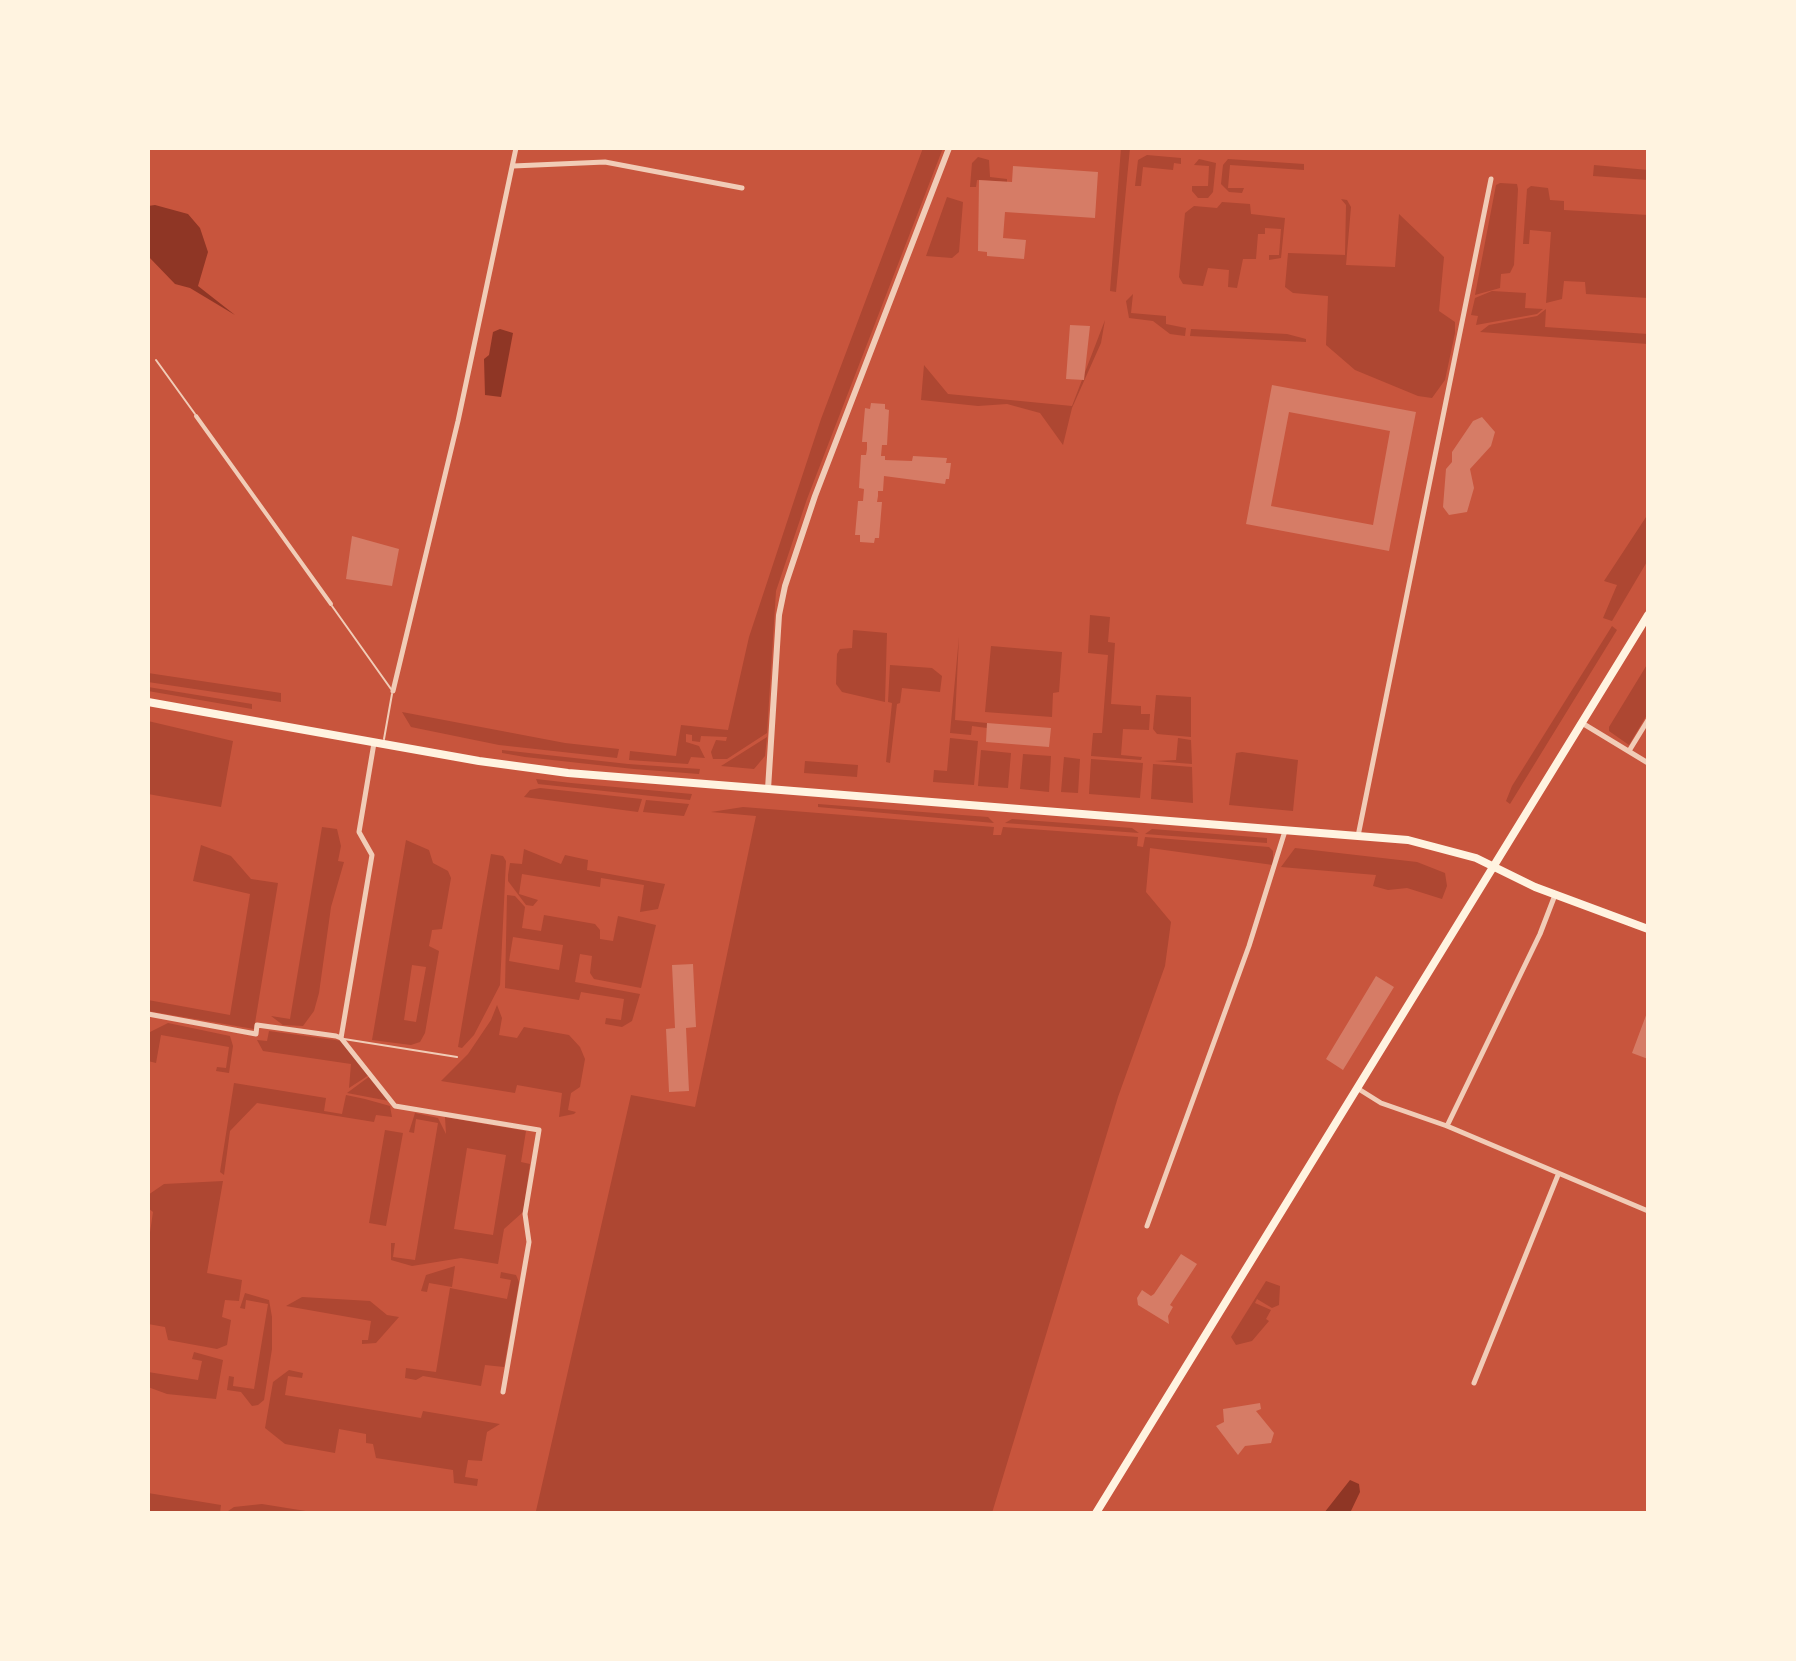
<!DOCTYPE html>
<html>
<head>
<meta charset="utf-8">
<style>
	body { margin:0 }
	#map { position:relative; width:1796px; height:1661px; overflow:hidden; background:#c8553d; font-family:"Noto Sans",sans-serif }
	canvas { display:block }
	.frame { position:absolute; inset:0; border:150px solid #fff3e0; pointer-events:none }
</style>
</head>
<body>
<div id="map">
<canvas width="1796" height="1661"></canvas>
<div class="frame"></div>
</div>
<script>
const ctx = document.querySelector('canvas').getContext('2d');
ctx.lineJoin = 'round';
function paint(path, color) {
  ctx.fillStyle = color;
  ctx.fill(path, 'evenodd');
}
function toPath(rows) {
  const path = new Path2D();
  for (const r of rows) {
    path.moveTo(r[0], r[1]);
    for (let i = 2; i < r.length; i += 2) path.lineTo(r[i], r[i + 1]);
  }
  return path;
}
function stroke(path, color, width, dash) {
  ctx.strokeStyle = color;
  ctx.lineWidth = width;
  ctx.lineCap = dash ? 'butt' : 'round';
  ctx.setLineDash(dash || []);
  ctx.stroke(path);
}
paint(toPath([
	[923,148,943,148,807,499,776,591,767,733,727,759,713,759,711,752,716,740,726,741,727,737,701,736,700,742,692,741,692,735,686,734,686,742,699,746,705,758,691,757,688,764,629,760,630,751,676,756,681,725,728,730,749,637,821,419],
	[1121,148,1130,148,1116,292,1110,291],
	[1147,155,1181,158,1181,164,1174,163,1173,170,1143,167,1141,186,1135,186,1138,160],
	[978,157,989,160,990,177,1007,179,1007,182,977,180,976,187,970,187,972,163],
	[1199,159,1216,163,1213,192,1208,198,1198,198,1192,191,1192,186,1208,186,1209,166,1194,165],
	[1228,159,1304,164,1304,170,1230,165,1228,188,1244,188,1242,193,1229,192,1221,184,1223,165],
	[1594,165,1648,170,1648,180,1593,176],
	[1500,183,1517,184,1518,189,1514,265,1510,273,1501,274,1500,288,1475,295,1496,185],
	[1531,186,1548,188,1550,200,1564,201,1564,210,1648,215,1648,298,1586,294,1585,282,1564,281,1562,299,1546,303,1551,232,1530,230,1529,244,1523,244,1527,189],
	[947,197,963,202,959,252,952,258,926,256],
	[1341,199,1347,200,1351,207,1346,265,1395,267,1399,214,1444,257,1439,311,1455,322,1455,333,1445,380,1432,398,1418,396,1355,370,1326,345,1328,296,1293,293,1285,287,1288,253,1345,255,1346,205],
	[1222,202,1250,204,1251,214,1285,218,1281,258,1269,260,1269,255,1279,255,1281,229,1265,228,1265,234,1258,234,1256,259,1243,259,1237,288,1228,287,1229,270,1208,268,1203,286,1183,284,1179,277,1185,213,1194,206,1217,208],
	[1492,291,1526,293,1525,308,1543,309,1537,314,1476,325,1478,316,1471,315,1475,298],
	[1133,294,1131,313,1166,316,1166,324,1186,328,1185,336,1170,334,1153,321,1129,318,1126,301],
	[1546,309,1545,327,1648,334,1648,344,1480,332,1489,325,1537,316],
	[1105,320,1101,343,1072,408,1063,445,1040,413,1007,404,978,406,921,400,924,365,948,394,1072,406],
	[1191,329,1287,334,1306,339,1306,342,1190,336],
	[1648,514,1648,560,1612,621,1603,618,1617,585,1604,581],
	[1090,615,1110,617,1108,642,1115,643,1111,704,1141,706,1141,714,1150,714,1149,730,1123,729,1121,755,1142,757,1141,760,1091,756,1093,733,1102,733,1108,655,1088,653],
	[1612,626,1617,630,1510,804,1506,801,1512,786],
	[853,630,887,633,885,702,842,692,836,684,837,654,840,649,852,648],
	[959,637,955,720,987,723,987,728,972,726,971,735,950,733],
	[991,646,1062,652,1059,692,1053,693,1052,717,985,712],
	[1648,663,1648,713,1629,745,1609,731,1609,727],
	[890,665,932,668,942,676,940,692,902,688,900,703,897,704,890,763,886,762,892,703,888,702],
	[148,673,281,693,281,702,148,682],
	[148,687,252,704,252,709,148,691],
	[1156,695,1191,697,1191,737,1157,734,1153,729],
	[402,712,565,743,619,749,617,758,499,745,411,727],
	[148,721,233,741,221,807,148,794],
	[767,737,765,756,754,769,721,766],
	[950,738,978,741,974,785,933,782,934,770,947,771],
	[1178,738,1191,740,1192,764,1155,761,1176,760],
	[502,750,628,764,700,769,699,774,634,769,525,757,502,753],
	[981,750,1011,753,1008,788,978,786],
	[1242,752,1298,760,1293,811,1229,805,1236,753],
	[1023,754,1051,756,1049,792,1020,789],
	[1064,757,1080,759,1078,793,1061,792],
	[1091,759,1143,763,1140,798,1089,794],
	[805,761,858,765,857,777,804,773],
	[1153,764,1192,767,1193,803,1151,799],
	[536,779,571,783,692,794,690,800,642,795,538,784],
	[540,788,642,799,638,812,524,797,530,790],
	[646,800,689,804,684,816,643,812],
	[818,804,988,817,994,823,818,807],
	[743,807,994,827,993,835,1001,835,1003,827,1138,837,1137,846,1143,847,1145,837,1269,847,1273,851,1273,865,1150,848,1146,892,1171,922,1165,966,1118,1097,992,1513,536,1511,631,1095,695,1107,756,816,711,812],
	[1012,819,1132,828,1139,833,1005,823],
	[322,827,337,829,341,846,338,861,344,862,331,907,319,993,314,1011,303,1026,283,1025,271,1016,290,1019],
	[1152,829,1267,838,1267,843,1145,834],
	[406,840,429,850,433,863,448,871,451,878,442,929,432,930,431,936,429,946,439,951,425,1033,420,1042,411,1045,372,1040],
	[412,965,426,967,416,1022,404,1020],
	[201,845,231,856,251,879,278,883,254,1029,148,1011,148,1000,230,1015,250,894,193,881],
	[1295,848,1417,862,1445,873,1447,886,1442,899,1407,888,1388,890,1373,886,1376,875,1281,867],
	[524,849,561,864,565,855,588,860,587,870,665,884,658,909,640,912,644,885,601,878,600,887,522,874,519,894,538,900,533,906,526,905,508,881,508,875,510,863,522,864],
	[491,854,503,856,506,861,500,985,474,1035,462,1048,458,1047],
	[507,895,515,896,525,907,522,928,541,931,544,915,595,924,600,930,600,939,613,941,618,916,656,925,641,988,594,979,590,973,592,956,580,954,575,982,640,994,632,1021,622,1027,605,1024,606,1018,621,1020,624,999,581,992,579,1000,505,988],
	[513,937,563,945,559,970,509,961],
	[497,1005,502,1018,499,1035,517,1038,524,1027,569,1035,580,1047,585,1059,580,1087,571,1093,568,1110,576,1112,574,1114,559,1117,562,1093,517,1085,515,1093,441,1081,468,1054,491,1020],
	[168,1023,230,1036,233,1046,229,1073,216,1071,217,1067,226,1068,229,1047,161,1035,156,1063,148,1061,148,1033],
	[269,1031,342,1041,369,1075,349,1088,351,1064,263,1051,257,1040,267,1041],
	[370,1076,389,1101,347,1093],
	[234,1083,326,1098,324,1111,342,1114,346,1095,365,1099,390,1106,392,1117,376,1115,374,1122,257,1103,230,1131,224,1175,220,1172],
	[415,1113,438,1118,446,1134,445,1117,526,1131,521,1162,530,1164,523,1212,504,1229,498,1264,461,1258,412,1266,391,1260,391,1243,395,1243,393,1257,415,1260,438,1123,416,1119,414,1133,409,1132],
	[467,1148,506,1155,493,1235,454,1229],
	[385,1130,403,1133,386,1226,369,1223],
	[223,1181,207,1273,242,1280,239,1301,225,1300,222,1317,231,1320,227,1345,217,1349,168,1340,165,1327,148,1324,148,1246,153,1212,148,1208,148,1195,164,1184],
	[455,1266,452,1287,429,1283,427,1292,421,1291,426,1275],
	[501,1272,516,1275,519,1282,504,1367,485,1365,481,1386,423,1376,416,1380,405,1378,406,1368,436,1372,450,1288,507,1299,511,1280,500,1278],
	[1266,1281,1280,1286,1279,1305,1272,1308,1257,1299,1255,1303,1271,1310,1266,1319,1269,1321,1252,1341,1236,1345,1231,1337],
	[245,1293,269,1300,272,1317,272,1349,264,1400,258,1405,252,1406,241,1392,227,1390,229,1376,234,1377,233,1386,254,1389,268,1304,246,1300,245,1309,240,1308],
	[302,1297,370,1301,387,1315,399,1317,376,1343,362,1344,362,1340,368,1340,371,1321,286,1306],
	[194,1352,223,1360,216,1399,167,1394,148,1387,148,1372,198,1380,202,1361,192,1359],
	[289,1370,303,1373,302,1378,288,1376,285,1395,421,1418,423,1411,500,1424,487,1432,482,1461,468,1460,465,1477,478,1479,477,1486,454,1483,453,1470,376,1458,373,1444,366,1443,366,1434,339,1429,335,1453,285,1444,265,1428,273,1382],
	[148,1493,221,1505,220,1513,148,1512],
	[262,1504,318,1513,225,1513,234,1507]
]), '#ae4732');
paint(toPath([
	[155,205,188,214,200,228,208,252,198,286,235,315,190,288,175,284,148,256,148,206],
	[500,329,513,333,501,397,485,395,484,359,489,355,493,332],
	[1350,1480,1359,1484,1360,1492,1350,1513,1324,1513]
]), '#8f3625');
paint(toPath([
	[1013,166,1098,172,1095,218,1005,212,1003,238,1026,240,1024,259,987,256,987,252,978,251,979,180,1012,182],
	[1070,325,1090,326,1084,380,1066,379],
	[1272,385,1416,412,1389,551,1246,524],
	[1289,412,1390,431,1373,525,1271,506],
	[871,403,885,404,885,409,889,410,887,445,882,445,881,456,885,456,885,460,912,461,913,456,947,458,946,463,951,463,949,479,946,479,945,484,884,476,883,491,878,491,878,496,877,502,882,502,879,538,875,538,874,543,860,542,860,535,855,535,858,501,863,501,864,489,859,488,861,455,866,455,867,449,867,442,862,442,865,408,870,409],
	[1482,417,1495,432,1491,446,1470,469,1474,488,1467,512,1449,515,1443,507,1446,469,1452,462,1452,452,1473,421],
	[352,536,399,549,392,586,346,579],
	[987,723,1051,728,1049,747,986,742],
	[693,964,696,1027,686,1028,689,1091,669,1092,666,1029,675,1028,672,965],
	[1376,976,1394,987,1343,1070,1326,1059],
	[1648,1010,1648,1059,1632,1053],
	[1181,1254,1197,1264,1170,1305,1173,1307,1168,1316,1169,1324,1138,1305,1137,1298,1142,1290,1151,1296,1154,1294],
	[1260,1403,1261,1409,1256,1411,1274,1433,1271,1443,1245,1446,1238,1455,1216,1426,1224,1422,1223,1409]
]), '#d67c66');
stroke(toPath([
	[156,360,195,414],
	[332,606,391,689],
	[384,739,392,694],
	[344,1039,457,1057]
]), '#f1ccb7', 2);
stroke(toPath([
	[196,416,331,604]
]), '#f1ccb7', 4);
stroke(toPath([
	[513,166,605,162,742,188],
	[393,691,458,421,516,148],
	[1582,723,1648,763],
	[1629,751,1648,720],
	[1358,836,1491,179],
	[148,1014,256,1034,257,1025,336,1036,341,1038,395,1106,539,1130,525,1214,529,1242,503,1392],
	[341,1038,372,855,359,832,374,743],
	[1357,1088,1381,1103,1447,1126,1648,1211],
	[1447,1126,1540,934,1555,895],
	[1147,1226,1249,946,1285,831],
	[1474,1383,1558,1175]
]), '#f1ccb7', 5);
stroke(toPath([
	[768,789,779,615,785,586,815,496,949,148]
]), '#f1ccb7', 6);
stroke(toPath([
	[1096,1513,1648,615]
]), '#fff3e0', 8);
stroke(toPath([
	[148,702,479,761,568,773,1408,840,1476,858,1535,887,1648,929]
]), '#fff3e0', 8);
</script>
</body>
</html>
